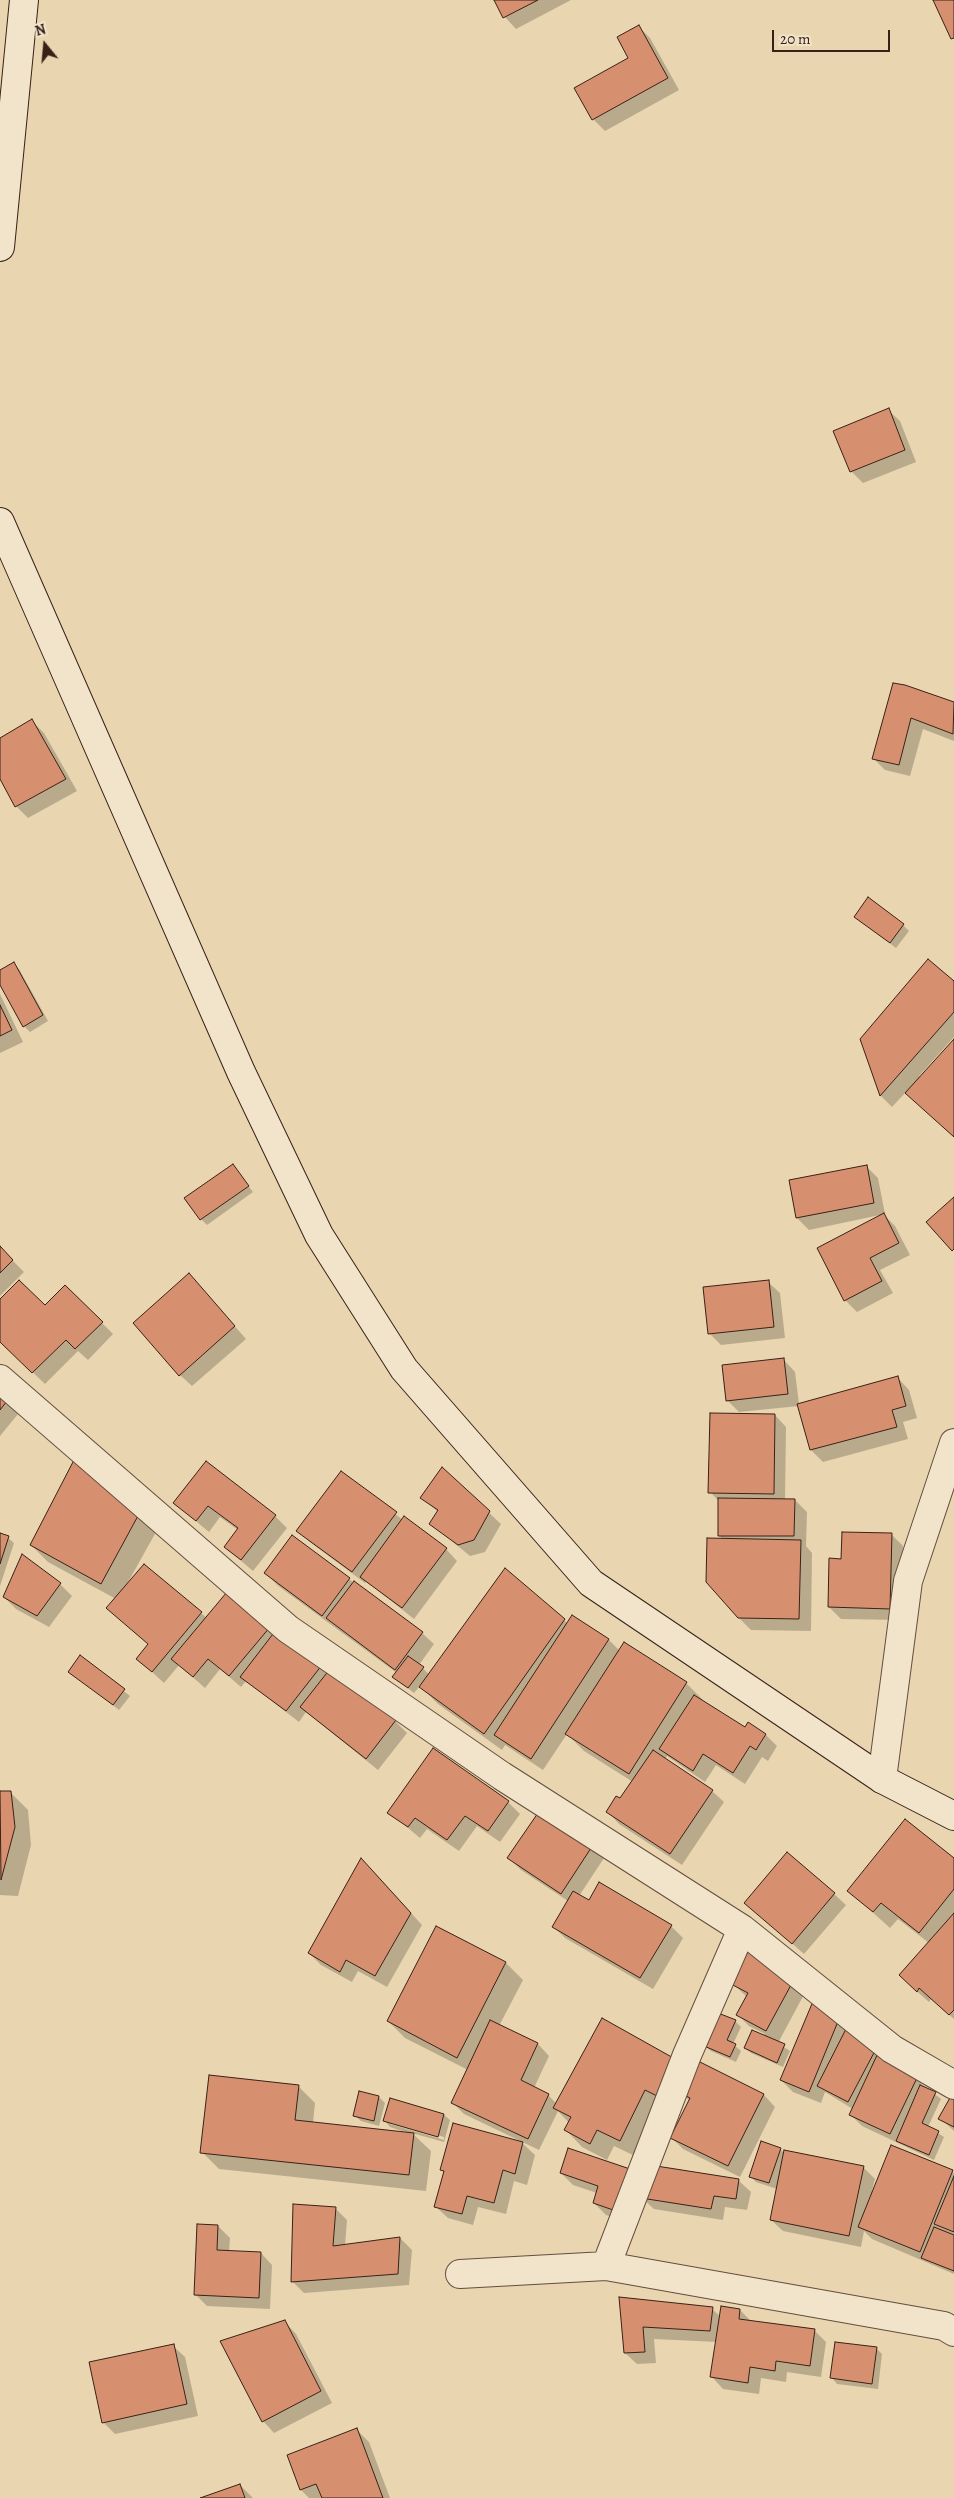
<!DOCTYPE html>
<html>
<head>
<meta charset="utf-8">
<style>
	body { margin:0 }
	#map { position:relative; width:954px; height:2498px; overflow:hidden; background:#e9d5af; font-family:Alegreya,serif }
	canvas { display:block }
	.north { position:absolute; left:20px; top:20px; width:50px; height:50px; -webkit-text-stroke:4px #f1e4cb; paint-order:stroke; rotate:343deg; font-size:14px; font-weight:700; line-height:20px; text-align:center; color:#392118 }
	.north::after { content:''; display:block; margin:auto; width:18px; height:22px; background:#392118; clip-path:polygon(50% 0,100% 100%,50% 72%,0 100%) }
	.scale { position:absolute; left:772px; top:30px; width:118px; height:22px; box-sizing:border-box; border:2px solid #392118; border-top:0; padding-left:6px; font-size:15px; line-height:18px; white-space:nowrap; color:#392118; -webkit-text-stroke:4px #f1e4cb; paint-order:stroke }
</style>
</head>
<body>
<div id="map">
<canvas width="954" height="2498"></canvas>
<div class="north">N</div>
<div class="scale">20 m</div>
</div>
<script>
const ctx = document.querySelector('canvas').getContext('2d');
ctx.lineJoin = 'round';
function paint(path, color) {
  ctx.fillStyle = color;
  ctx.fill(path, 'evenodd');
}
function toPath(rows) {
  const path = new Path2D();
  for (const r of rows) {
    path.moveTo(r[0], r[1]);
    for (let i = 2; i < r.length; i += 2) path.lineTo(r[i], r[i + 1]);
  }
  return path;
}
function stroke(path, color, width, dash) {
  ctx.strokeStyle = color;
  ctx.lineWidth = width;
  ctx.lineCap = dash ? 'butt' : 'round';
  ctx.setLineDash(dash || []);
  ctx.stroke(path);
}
paint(toPath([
	[496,0,571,0,516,29,505,17],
	[639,27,650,38,679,90,605,131,593,119,630,59],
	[888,410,900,421,916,462,863,483,851,471],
	[905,686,954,703,954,741,923,729,910,776,885,770,874,759],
	[32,721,44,733,77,791,28,818,16,806,0,777,0,739],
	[855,917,903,925,909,931,896,948],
	[13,964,19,969,48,1021,30,1032,24,1026,0,983,0,971],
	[954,983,954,1037,919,1076,921,1078,954,1041,954,1137,906,1092,892,1107,881,1096,861,1039],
	[0,994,23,1042,0,1053],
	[233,1166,253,1192,207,1225,201,1219],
	[866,1166,878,1178,885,1214,884,1215,895,1226,910,1255,880,1270,893,1293,857,1312,845,1300,880,1215,809,1230,797,1218,790,1181],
	[0,1248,24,1272,0,1296],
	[768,1282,780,1293,785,1338,721,1345,709,1333],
	[65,1286,113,1334,88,1360,78,1351,45,1384,0,1341,0,1301,45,1307],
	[200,1287,246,1339,192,1386,180,1375],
	[784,1360,795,1372,799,1404,898,1378,909,1390,917,1418,903,1422,908,1439,823,1462,811,1450,799,1406,739,1412,727,1400],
	[0,1397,18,1414,0,1436],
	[775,1415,786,1427,785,1500,795,1500,807,1512,806,1546,812,1553,811,1631,751,1630,739,1618,723,1540,719,1535,720,1502,710,1492],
	[206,1462,275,1516,287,1528,253,1571,225,1547,238,1530,220,1517,209,1532,174,1503],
	[442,1469,501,1524,485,1552,470,1556,431,1524,438,1512,422,1498],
	[341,1472,403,1520,446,1549,457,1561,414,1619,366,1581,365,1583,310,1542,298,1531],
	[139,1515,156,1532,127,1584,144,1566,207,1618,227,1594,395,1721,407,1733,378,1770,306,1712,299,1722,246,1681,241,1687,220,1669,205,1688,179,1665,164,1683,138,1659,149,1645,116,1599,48,1562,31,1545],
	[891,1534,903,1546,901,1620,841,1619,829,1607,843,1560],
	[0,1535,8,1538,14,1543,0,1586],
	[292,1537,422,1633,434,1644,419,1665,430,1675,564,1620,568,1624,573,1617,609,1640,620,1651,686,1683,703,1700,702,1701,745,1728,766,1735,777,1746,768,1761,762,1757,745,1784,716,1765,705,1782,667,1756,665,1760,712,1791,724,1802,682,1865,619,1824,608,1812,620,1800,633,1782,584,1751,567,1734,543,1770,505,1745,502,1750,438,1704,420,1686,414,1693,400,1682,397,1673,277,1585,266,1573],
	[60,1584,72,1596,49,1627,16,1609,4,1597],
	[81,1657,130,1696,119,1710,70,1672],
	[0,1792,11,1793,28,1810,31,1845,18,1896,0,1895],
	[508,1802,520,1814,500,1842,477,1826,459,1851,427,1829,420,1838,389,1812],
	[592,1846,604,1858,579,1896,589,1901,599,1884,671,1926,683,1938,653,1989,565,1938,553,1926,568,1901,521,1870,509,1858],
	[954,1859,954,2019,931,1999,929,2002,912,1987,929,1943,898,1919,890,1928,849,1891],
	[373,1871,422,1925,387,1987,358,1971,352,1982,321,1965,309,1953],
	[834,1894,846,1905,804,1954,746,1903],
	[436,1928,506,1963,523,1980,499,2026,538,2044,549,2056,534,2088,548,2095,557,2104,677,2061,697,2062,764,2095,775,2107,740,2177,683,2149,671,2137,690,2101,684,2096,637,2157,614,2146,607,2160,582,2147,566,2130,569,2123,558,2111,539,2150,464,2114,452,2102,468,2070,405,2038,388,2021],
	[750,1950,808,1987,778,2043,790,2051,783,2067,751,2053,745,2048,765,2034,749,2026,738,2015,747,1997,732,1983],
	[814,2001,941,2099,928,2127,944,2137,934,2160,862,2126,850,2114,853,2109,825,2092,821,2103,793,2092,781,2080],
	[735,2021,741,2027,733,2044,741,2051,736,2062,711,2051,705,2046],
	[298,2086,315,2103,313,2123,411,2134,390,2127,385,2121,444,2115,450,2120,444,2142,412,2133,431,2151,426,2191,219,2169,202,2152],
	[390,2122,444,2137,444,2140,390,2124],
	[360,2092,379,2097,385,2103,379,2126,361,2121,355,2116],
	[954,2098,954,2131,940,2118],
	[522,2143,535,2155,527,2185,514,2181,506,2214,478,2207,473,2225,448,2218,436,2207,445,2173,442,2170],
	[780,2149,784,2153,863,2167,875,2179,872,2191,952,2171,954,2173,954,2274,872,2239,864,2231,861,2247,783,2231,771,2220,777,2189,756,2182,750,2176],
	[569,2150,628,2222,606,2215,594,2203,597,2193,573,2185,561,2173],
	[651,2166,739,2181,751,2192,747,2210,725,2207,723,2220,654,2209,642,2198],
	[335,2208,347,2220,345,2246,400,2238,412,2250,409,2285,304,2293,292,2281],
	[218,2226,230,2238,229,2252,261,2253,272,2265,270,2309,207,2306,195,2294],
	[621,2298,712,2309,721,2317,740,2310,752,2322,815,2331,826,2342,821,2377,787,2372,786,2382,761,2378,759,2394,723,2389,712,2377,717,2342,654,2339,656,2363,637,2364,625,2353],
	[285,2322,296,2334,332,2403,274,2433,263,2421],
	[173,2346,185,2357,198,2416,115,2434,103,2422],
	[876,2348,882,2354,878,2389,837,2384,832,2378],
	[357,2430,369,2442,390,2498,309,2498,301,2490,289,2455],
	[240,2485,253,2498,204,2498]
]), '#0003');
const building = toPath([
	[494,0,538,0,503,18,494,0],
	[933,0,954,0,954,38,951,39,933,0],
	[639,25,668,78,592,120,574,88,628,58,617,37,639,25],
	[889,408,905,450,850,472,833,431,889,408],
	[893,683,905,685,954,702,953,734,911,718,899,765,872,759,893,683],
	[32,719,66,779,15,807,0,779,0,738,32,719],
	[868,897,904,924,890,943,854,917,868,897],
	[928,959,954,981,954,1012,880,1096,860,1039,928,959],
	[14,962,43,1015,23,1027,0,985,0,970,14,962],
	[0,1005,12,1030,0,1036,0,1005],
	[954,1039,954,1137,905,1093,954,1039],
	[233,1164,249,1186,200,1220,184,1198,233,1164],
	[867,1165,874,1203,796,1218,789,1180,867,1165],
	[954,1197,954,1249,952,1251,926,1222,954,1197],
	[884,1213,899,1243,870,1258,882,1281,844,1301,817,1248,884,1213],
	[0,1246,13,1260,0,1273,0,1246],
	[189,1273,235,1326,179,1376,133,1323,189,1273],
	[19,1280,45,1305,65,1285,103,1322,75,1349,66,1340,32,1373,0,1342,0,1299,19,1280],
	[769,1280,774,1327,708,1334,703,1287,769,1280],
	[784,1358,788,1394,726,1401,722,1365,784,1358],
	[898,1376,906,1406,892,1410,897,1427,810,1450,797,1404,898,1376],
	[0,1395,7,1401,0,1410,0,1395],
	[710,1413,775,1414,774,1494,708,1493,710,1413],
	[74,1460,139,1514,101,1584,30,1545,74,1460],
	[206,1461,276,1515,241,1560,224,1547,238,1528,208,1506,196,1521,173,1503,206,1461],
	[442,1467,490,1511,474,1540,458,1545,429,1524,438,1510,420,1498,442,1467],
	[341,1471,397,1512,352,1572,296,1531,341,1471],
	[718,1498,795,1499,794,1536,718,1536,718,1498],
	[404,1516,447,1548,402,1608,360,1577,404,1516],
	[842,1532,892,1533,890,1609,828,1607,829,1558,841,1559,842,1532],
	[0,1533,9,1536,0,1564,0,1533],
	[292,1535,350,1578,322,1616,264,1573,292,1535],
	[707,1538,801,1540,799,1619,738,1618,706,1582,707,1538],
	[22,1554,61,1583,37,1616,3,1597,22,1554],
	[144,1564,202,1612,152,1672,136,1659,148,1644,106,1608,144,1564],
	[505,1568,565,1619,484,1734,419,1687,505,1568],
	[354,1581,423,1632,395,1670,326,1618,354,1581],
	[227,1592,270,1627,229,1676,208,1659,193,1677,171,1659,227,1592],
	[572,1615,609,1639,531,1759,494,1735,572,1615],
	[276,1630,322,1665,286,1711,240,1677,276,1630],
	[624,1642,687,1682,629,1774,565,1734,624,1642],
	[80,1655,125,1689,113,1705,68,1672,80,1655],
	[408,1656,424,1667,408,1688,392,1677,408,1656],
	[330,1669,396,1720,366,1759,300,1707,330,1669],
	[694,1695,745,1727,748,1722,766,1734,756,1750,750,1746,733,1773,703,1754,693,1771,659,1749,694,1695],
	[433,1748,509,1801,488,1831,465,1816,447,1840,415,1818,408,1827,387,1813,433,1748],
	[653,1750,713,1790,670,1854,606,1812,616,1796,620,1798,653,1750],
	[0,1791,11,1791,15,1827,1,1880,0,1791],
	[540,1810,593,1845,561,1894,507,1858,540,1810],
	[905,1819,954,1858,954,1889,919,1933,881,1903,873,1912,847,1891,905,1819],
	[787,1852,835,1893,792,1944,744,1903,787,1852],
	[361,1858,411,1913,375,1976,346,1960,340,1972,308,1953,361,1858],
	[599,1882,672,1925,640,1978,552,1927,573,1891,589,1900,599,1882],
	[954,1913,954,2010,949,2015,919,1988,917,1992,899,1975,954,1913],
	[436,1926,506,1962,457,2058,387,2021,436,1926],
	[750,1948,797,1974,766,2031,736,2015,748,1993,731,1984,750,1948],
	[814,1999,839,2019,809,2092,780,2080,814,1999],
	[718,2013,736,2020,727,2040,736,2044,730,2057,704,2046,718,2013],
	[602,2018,677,2060,659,2097,645,2090,620,2141,597,2130,590,2144,564,2130,571,2117,553,2108,602,2018],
	[490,2020,538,2043,521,2080,549,2094,528,2139,451,2103,490,2020],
	[847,2027,876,2049,848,2102,817,2086,847,2027],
	[752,2030,785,2044,777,2063,744,2048,752,2030],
	[878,2053,917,2078,890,2134,849,2115,878,2053],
	[696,2060,764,2094,728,2166,670,2138,690,2098,680,2093,696,2060],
	[209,2075,299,2085,295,2120,414,2133,409,2175,200,2153,209,2075],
	[920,2085,936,2092,922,2123,939,2131,929,2155,896,2141,920,2085],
	[359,2091,379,2096,374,2121,353,2116,359,2091],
	[951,2096,954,2097,954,2127,938,2119,951,2096],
	[390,2098,444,2114,438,2137,383,2121,390,2098],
	[453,2123,523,2142,515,2174,503,2170,494,2203,467,2196,462,2214,434,2207,444,2171,440,2170,453,2123],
	[761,2141,781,2148,769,2183,749,2177,761,2141],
	[891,2145,953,2170,920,2252,858,2227,891,2145],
	[568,2148,630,2169,616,2211,593,2203,598,2186,560,2173,568,2148],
	[784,2150,864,2166,849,2236,770,2220,784,2150],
	[650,2165,739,2179,736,2199,714,2196,711,2209,641,2198,650,2165],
	[954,2176,954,2232,934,2224,954,2176],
	[293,2204,336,2207,333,2246,400,2237,398,2274,291,2282,293,2204],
	[197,2224,218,2225,217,2250,261,2252,259,2298,194,2295,197,2224],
	[934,2227,954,2235,954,2271,921,2258,934,2227],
	[619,2297,713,2307,710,2331,643,2327,645,2352,624,2353,619,2297],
	[721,2306,740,2309,739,2319,815,2329,810,2366,776,2361,775,2371,750,2367,748,2383,710,2377,721,2306],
	[285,2320,321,2391,262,2422,220,2341,285,2320],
	[835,2342,877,2347,872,2384,830,2378,835,2342],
	[174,2344,187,2404,102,2423,89,2362,174,2344],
	[357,2428,383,2498,322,2498,316,2484,300,2490,287,2455,357,2428],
	[240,2484,245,2498,200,2498,240,2484]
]);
paint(building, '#d7906f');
stroke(building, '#392118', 1);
const minor = toPath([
	[0,1379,288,1629,502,1776,742,1929,892,2049,954,2085],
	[882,1779,908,1581,954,1443],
	[606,2266,687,2055,742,1929],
	[460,2274,606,2266,944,2326,954,2332]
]);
const secondary = toPath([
	[0,247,24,0],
	[0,522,241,1072,319,1235,404,1369,591,1583,882,1779,954,1816]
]);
stroke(minor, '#654e3e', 30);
stroke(secondary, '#392118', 30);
stroke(minor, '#f1e4cb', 28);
stroke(secondary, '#f1e4cb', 28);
</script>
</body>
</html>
